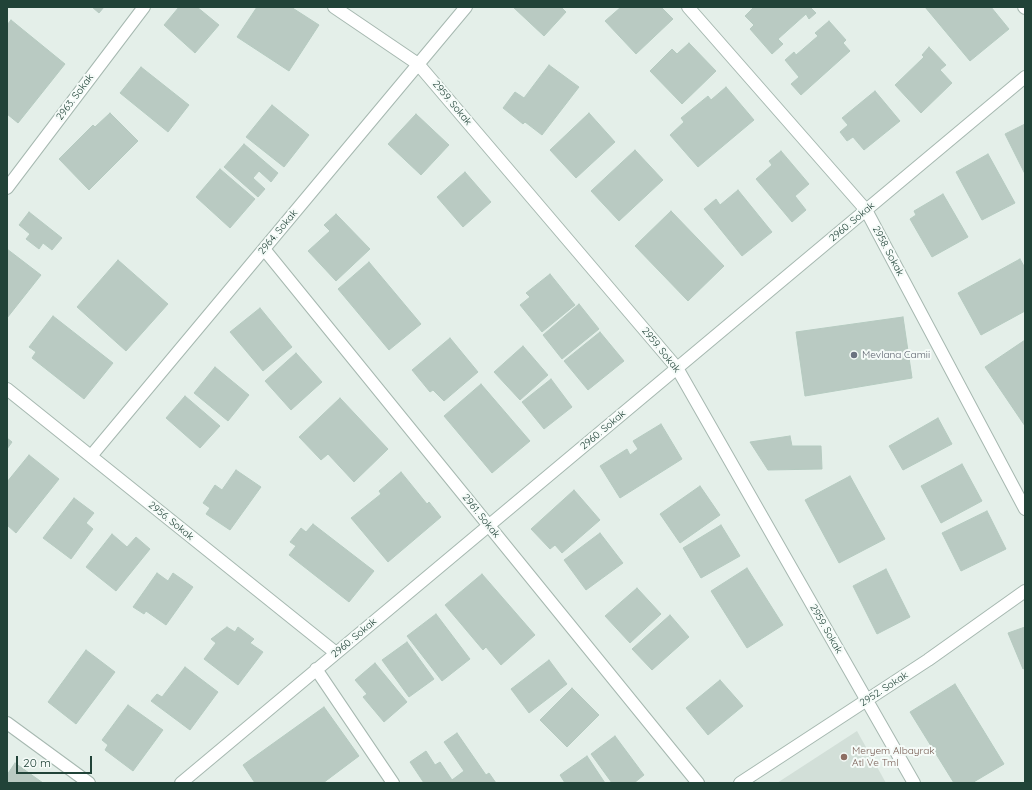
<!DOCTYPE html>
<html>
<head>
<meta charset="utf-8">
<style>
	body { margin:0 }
	#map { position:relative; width:1032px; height:790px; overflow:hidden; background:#e4efe9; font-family:Quicksand,sans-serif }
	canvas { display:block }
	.frame { position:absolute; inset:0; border:8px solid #214338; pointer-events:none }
	.scale { position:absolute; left:16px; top:756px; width:76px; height:18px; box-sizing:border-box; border:2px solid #214338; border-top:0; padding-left:5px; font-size:12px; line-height:14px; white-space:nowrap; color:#214338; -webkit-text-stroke:3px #f5fbf8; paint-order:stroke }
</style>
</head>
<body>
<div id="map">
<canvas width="1032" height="790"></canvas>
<div class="frame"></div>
<div class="scale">20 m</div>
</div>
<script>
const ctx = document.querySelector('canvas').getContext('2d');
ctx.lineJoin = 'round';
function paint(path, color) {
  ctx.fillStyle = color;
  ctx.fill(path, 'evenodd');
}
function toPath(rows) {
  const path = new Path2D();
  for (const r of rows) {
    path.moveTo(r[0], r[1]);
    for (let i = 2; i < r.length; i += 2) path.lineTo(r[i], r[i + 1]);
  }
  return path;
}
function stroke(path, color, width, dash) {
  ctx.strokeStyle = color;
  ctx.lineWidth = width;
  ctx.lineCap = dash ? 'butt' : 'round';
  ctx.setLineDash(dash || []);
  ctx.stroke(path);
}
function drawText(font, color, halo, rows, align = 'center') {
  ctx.font = font + ' Quicksand,sans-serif';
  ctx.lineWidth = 4;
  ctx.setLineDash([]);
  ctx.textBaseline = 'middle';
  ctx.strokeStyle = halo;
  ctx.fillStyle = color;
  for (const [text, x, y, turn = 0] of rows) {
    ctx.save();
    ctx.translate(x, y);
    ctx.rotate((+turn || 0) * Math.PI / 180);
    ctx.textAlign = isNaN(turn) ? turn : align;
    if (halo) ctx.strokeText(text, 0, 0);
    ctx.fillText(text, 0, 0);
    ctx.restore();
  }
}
paint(toPath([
	[857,731,886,783,777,783]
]), '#d2dfd8');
const building = toPath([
	[92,7,104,7,99,13,92,7],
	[179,7,197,7,219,25,195,53,164,25,179,7],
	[257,7,291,7,319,25,289,71,237,37,257,7],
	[513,7,561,7,566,12,544,36,513,7],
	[621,7,661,7,673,19,636,54,605,21,621,7],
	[754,7,810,7,816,13,809,19,806,14,778,39,783,44,772,54,750,29,754,25,745,16,754,7],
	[925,7,991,7,1009,29,970,61,925,7],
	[11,20,65,64,18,123,7,114,7,25,11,20],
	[829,21,846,40,843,43,850,51,801,95,791,84,799,77,785,60,794,52,796,55,818,36,815,33,829,21],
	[689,43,716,71,682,104,650,71,672,49,677,54,689,43],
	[929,47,946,65,940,70,952,83,921,113,895,85,924,57,922,55,929,47],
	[549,65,579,87,542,135,525,122,523,124,503,108,515,92,524,98,549,65],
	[141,67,189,105,168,132,120,93,141,67],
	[726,87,754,120,698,167,670,135,684,122,681,118,708,96,711,100,726,87],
	[875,91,900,121,864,150,853,137,847,141,840,132,848,125,842,118,875,91],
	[272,105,309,135,284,167,246,137,272,105],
	[110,113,138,141,89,190,59,159,93,125,95,127,110,113],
	[589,113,615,142,576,178,550,150,589,113],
	[416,114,449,145,421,175,388,144,416,114],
	[1025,124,1025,174,1005,134,1025,124],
	[244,144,278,173,271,182,259,171,253,178,265,189,258,197,224,167,244,144],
	[635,150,663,180,619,221,591,191,635,150],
	[781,151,809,184,795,196,806,210,792,222,756,179,772,165,769,161,781,151],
	[988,154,1015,203,982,220,956,172,988,154],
	[220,169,255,199,230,228,196,197,220,169],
	[465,172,491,202,463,227,437,197,465,172],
	[738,190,772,232,742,256,704,209,716,199,720,205,738,190],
	[943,194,968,237,932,257,910,219,916,215,914,211,943,194],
	[671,211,724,266,688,301,635,246,671,211],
	[29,212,62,238,52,250,43,243,39,249,26,239,30,234,19,225,29,212],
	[336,214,370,249,336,281,308,251,330,231,324,225,336,214],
	[7,249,41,275,7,318,7,249],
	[1020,259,1025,268,1025,311,981,335,958,293,1020,259],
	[118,260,168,304,126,351,77,307,118,260],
	[369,262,421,324,389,350,338,289,369,262],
	[550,274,575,305,542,332,520,305,530,297,526,293,550,274],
	[579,304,599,329,562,359,543,335,579,304],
	[260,308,292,347,263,371,230,332,260,308],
	[53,316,113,363,84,399,32,358,36,352,29,347,53,316],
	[903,317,912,378,805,396,796,332,903,317],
	[600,332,624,361,588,390,564,361,600,332],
	[450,338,478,372,444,401,433,390,430,392,412,370,450,338],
	[1025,340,1025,426,985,367,1025,340],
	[523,346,548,375,520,400,494,372,523,346],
	[296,353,322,382,291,410,265,381,296,353],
	[215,367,249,395,228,421,194,393,215,367],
	[551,379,572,407,544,429,522,402,551,379],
	[481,384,530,441,492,473,444,416,481,384],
	[185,396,220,426,200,448,166,418,185,396],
	[340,398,388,449,354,482,328,454,321,460,299,437,340,398],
	[938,418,952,444,903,470,889,446,938,418],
	[661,424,682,459,620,498,600,466,627,449,630,455,638,449,633,441,661,424],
	[790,436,792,446,821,446,822,469,768,470,750,442,790,436],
	[7,438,12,442,7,449,7,438],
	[29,455,59,479,16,533,7,525,7,482,29,455],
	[962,464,982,501,941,523,921,486,962,464],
	[236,470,261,487,230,530,206,514,210,508,203,503,215,485,222,490,236,470],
	[401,472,427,504,429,502,441,517,388,562,351,518,381,494,379,491,401,472],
	[850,476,885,539,839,563,805,500,850,476],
	[700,486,720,515,680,543,660,514,700,486],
	[574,490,600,520,562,553,555,545,550,549,531,529,574,490],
	[74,498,94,513,86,523,93,529,71,559,43,538,74,498],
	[987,511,1006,549,961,571,942,533,987,511],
	[313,524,374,571,349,602,289,555,296,546,290,542,301,528,306,532,313,524],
	[721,525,740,556,701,578,683,548,721,525],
	[600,533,623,563,586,590,564,560,600,533],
	[112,534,127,547,136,537,150,549,116,591,86,567,112,534],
	[747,568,783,625,747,648,711,591,747,568],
	[886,569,910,617,877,634,853,586,886,569],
	[157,573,168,581,173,573,193,587,166,625,146,611,144,614,133,607,157,573],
	[482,574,535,635,501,665,486,647,483,650,445,605,482,574],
	[637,588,661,614,630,643,605,616,637,588],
	[436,614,470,659,442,681,407,636,436,614],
	[670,615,689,637,652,670,632,649,670,615],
	[227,627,235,632,238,627,254,639,250,643,263,652,238,685,204,659,216,643,211,639,227,627],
	[1025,627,1025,668,1023,669,1008,633,1025,627],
	[407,642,434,679,409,697,382,660,407,642],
	[86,650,115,672,76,724,48,702,86,650],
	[549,660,567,684,529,713,511,689,549,660],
	[375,663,407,702,384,722,363,697,367,694,355,680,375,663],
	[185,667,218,692,190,730,151,701,157,694,162,697,185,667],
	[720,680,743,706,708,735,686,708,720,680],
	[955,684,1004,764,972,783,954,783,910,712,955,684],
	[572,688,599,715,567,747,540,720,572,688],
	[128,705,163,730,133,771,105,750,108,745,102,740,128,705],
	[324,707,359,756,323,783,255,783,243,765,324,707],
	[457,733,486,775,489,773,496,783,424,783,410,762,426,751,435,765,440,762,452,780,464,771,444,742,457,733],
	[615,736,644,775,634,783,612,783,591,754,615,736],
	[587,756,605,783,565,783,560,775,587,756],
	[15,763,43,783,7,783,7,775,15,763]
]);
paint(building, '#b9cac2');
stroke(building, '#b5cac0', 1);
const minor = toPath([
	[334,7,418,64,677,368,914,783],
	[688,7,866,210,1025,509],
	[1024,7,1025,8],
	[7,188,144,7],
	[264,249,698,783],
	[7,389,336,653],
	[91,456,466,7],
	[316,669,393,783],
	[7,723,89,783],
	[181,783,1025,77],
	[740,783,928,660,1025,591]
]);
stroke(minor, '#a6b8b0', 14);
stroke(minor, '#fff', 12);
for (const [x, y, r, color] of [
	[854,355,4,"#6b7280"],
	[844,757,4,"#8d6e63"]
]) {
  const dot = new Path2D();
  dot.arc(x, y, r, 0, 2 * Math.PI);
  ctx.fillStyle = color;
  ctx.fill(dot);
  stroke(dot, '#f5fbf8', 1.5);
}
drawText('10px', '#214338', '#f5fbf8', [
	["2963. Sokak",75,97,-53],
	["2959. Sokak",452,103,50],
	["2960. Sokak",852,222,-40],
	["2964. Sokak",278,232,-50],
	["2958. Sokak",888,251,62],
	["2959. Sokak",661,350,51],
	["2960. Sokak",603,430,-40],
	["2961. Sokak",481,516,51],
	["2956. Sokak",171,521,39],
	["2959. Sokak",826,629,60],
	["2960. Sokak",354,638,-40],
	["2952. Sokak",884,689,-33]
]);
drawText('10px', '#5b616d', '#f5fbf8', [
	["Mevlana Camii",862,355]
], 'left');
drawText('10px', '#785e54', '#f5fbf8', [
	["Meryem Albayrak",852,751],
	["Atl Ve Tml",852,763]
], 'left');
</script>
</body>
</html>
